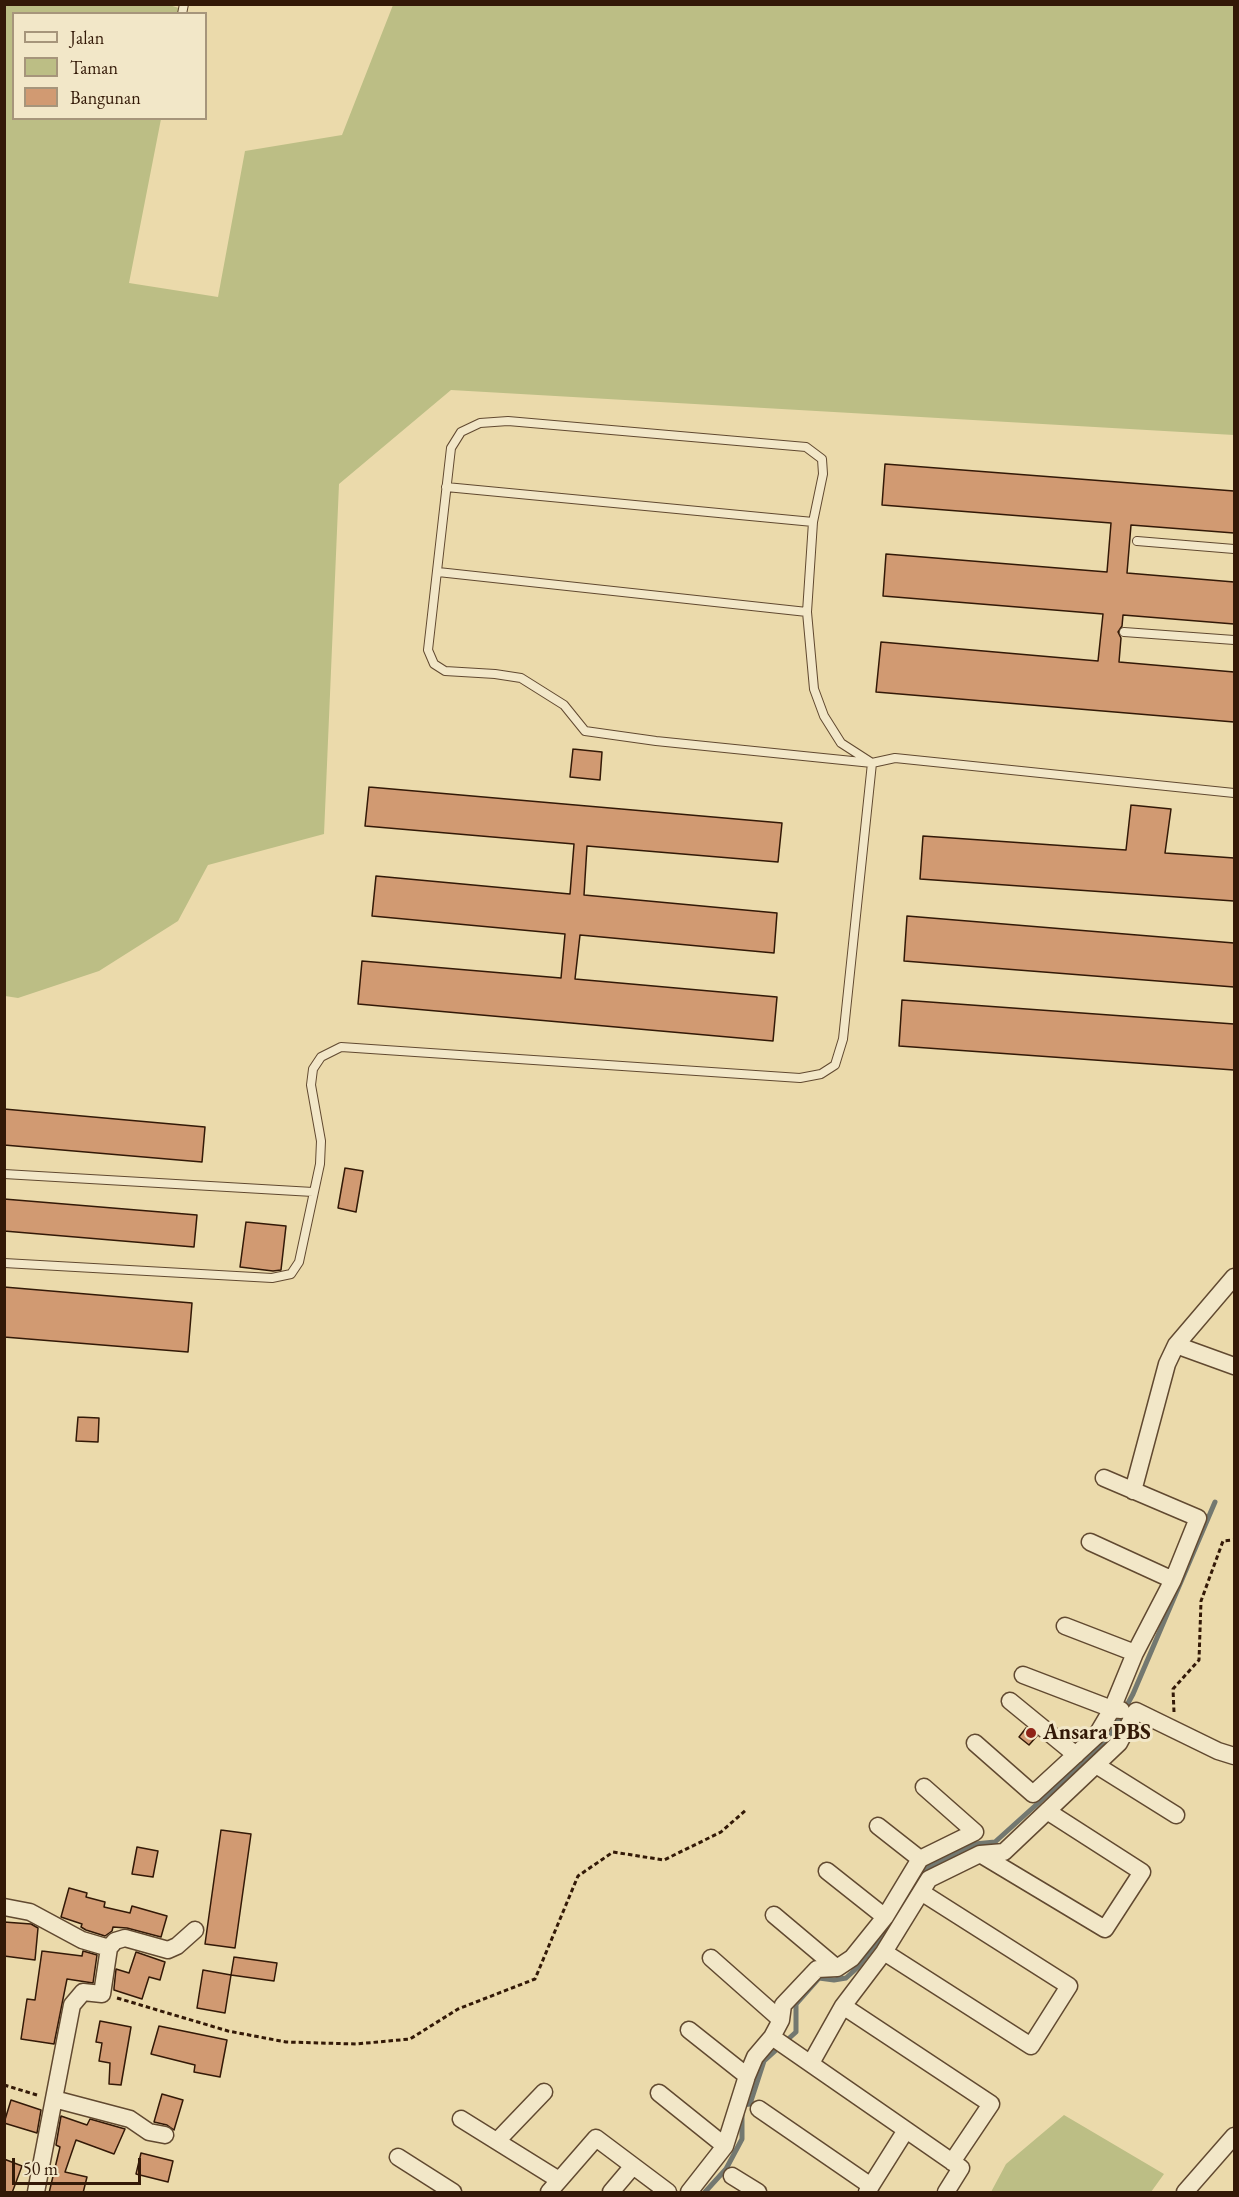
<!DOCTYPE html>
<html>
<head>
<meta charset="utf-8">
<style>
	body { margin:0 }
	#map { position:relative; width:1239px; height:2197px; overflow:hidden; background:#ebdaab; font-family:"EB Garamond",serif }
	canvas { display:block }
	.frame { position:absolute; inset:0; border:6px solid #331907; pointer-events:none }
	.legend { position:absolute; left:12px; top:12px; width:195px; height:108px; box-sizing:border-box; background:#f2e7c8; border:2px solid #a6957b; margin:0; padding:8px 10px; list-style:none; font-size:18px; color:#331907 }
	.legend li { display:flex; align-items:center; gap:12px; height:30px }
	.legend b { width:30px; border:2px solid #a6957b }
	.scale { position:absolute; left:12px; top:2158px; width:129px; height:27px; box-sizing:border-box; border:3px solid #331907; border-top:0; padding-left:8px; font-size:18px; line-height:21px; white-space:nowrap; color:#331907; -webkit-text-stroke:4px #f2e7c8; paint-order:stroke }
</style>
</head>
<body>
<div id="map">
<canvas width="1239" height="2197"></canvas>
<div class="frame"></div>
<ul class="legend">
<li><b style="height:8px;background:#f2e7c8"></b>Jalan</li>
<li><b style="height:16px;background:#bcbe85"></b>Taman</li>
<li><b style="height:16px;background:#d19a72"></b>Bangunan</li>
</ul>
<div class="scale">50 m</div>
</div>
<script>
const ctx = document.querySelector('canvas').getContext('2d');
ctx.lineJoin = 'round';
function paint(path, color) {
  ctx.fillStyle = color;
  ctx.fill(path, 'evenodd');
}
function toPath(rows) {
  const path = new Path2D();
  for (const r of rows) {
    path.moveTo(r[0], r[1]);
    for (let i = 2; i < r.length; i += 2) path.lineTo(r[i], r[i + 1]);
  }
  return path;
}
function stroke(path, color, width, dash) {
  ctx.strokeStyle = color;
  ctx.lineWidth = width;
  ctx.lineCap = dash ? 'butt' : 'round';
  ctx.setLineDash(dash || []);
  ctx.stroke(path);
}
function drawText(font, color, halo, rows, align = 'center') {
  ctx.font = font + ' "EB Garamond",serif';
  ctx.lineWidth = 6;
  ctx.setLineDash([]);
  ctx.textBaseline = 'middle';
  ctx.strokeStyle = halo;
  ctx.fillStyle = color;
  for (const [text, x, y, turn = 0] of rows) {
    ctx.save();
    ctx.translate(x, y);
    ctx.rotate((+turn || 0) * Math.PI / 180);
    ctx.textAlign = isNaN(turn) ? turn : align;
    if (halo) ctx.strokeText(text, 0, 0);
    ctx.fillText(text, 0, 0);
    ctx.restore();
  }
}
paint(toPath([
	[166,4,182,9,181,14,14,14,14,118,161,119,129,283,218,297,245,151,342,135,393,5,1234,5,1234,435,451,390,339,484,324,834,208,865,178,921,99,971,18,998,5,996,4,5],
	[1064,2115,1164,2174,1151,2192,991,2192,1006,2164]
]), '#bcbe85');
stroke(toPath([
	[705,2192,726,2169,742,2139,742,2105,750,2104,764,2061,796,2032,796,2004,819,1978,834,1980,846,1978,857,1968,896,1917,924,1869,975,1844,995,1842,1108,1740,1133,1694,1215,1502]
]), '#737870', 5);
const building = toPath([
	[885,464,1234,491,1234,533,1131,525,1127,573,1234,582,1234,624,1123,615,1122,626,1118,632,1121,638,1119,662,1234,672,1234,722,876,692,881,642,1098,661,1103,614,883,596,886,554,1107,572,1111,523,882,505,885,464],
	[573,749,602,752,600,780,570,777,573,749],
	[369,787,782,823,778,862,587,846,584,895,777,913,774,953,580,935,575,979,777,997,773,1041,358,1004,362,961,561,978,565,934,372,916,376,876,570,894,574,844,365,826,369,787],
	[1131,805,1171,809,1165,853,1234,858,1234,901,920,879,923,836,1126,850,1131,805],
	[907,916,1234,943,1234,987,904,961,907,916],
	[902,1000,1234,1024,1234,1070,899,1046,902,1000],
	[4,1109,205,1127,202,1162,4,1145,4,1109],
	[345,1168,363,1171,356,1212,338,1208,345,1168],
	[4,1199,197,1215,194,1247,4,1231,4,1199],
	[246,1222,286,1226,281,1270,273,1271,240,1267,246,1222],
	[4,1287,192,1303,188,1352,4,1337,4,1287],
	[78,1417,99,1418,98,1442,76,1441,78,1417],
	[1026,1728,1037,1736,1029,1745,1019,1737,1026,1728],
	[221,1830,251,1834,235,1948,205,1944,221,1830],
	[137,1847,158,1851,153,1877,132,1874,137,1847],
	[69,1888,87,1893,86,1897,105,1902,104,1907,130,1913,132,1906,167,1916,161,1937,127,1928,113,1927,112,1931,105,1936,86,1930,81,1927,82,1924,61,1917,69,1888],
	[4,1922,31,1924,38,1928,35,1960,4,1956,4,1922],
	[42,1951,82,1956,83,1951,97,1955,93,1983,67,1979,54,2044,21,2039,27,1999,35,2000,42,1951],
	[136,1952,165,1962,160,1980,149,1977,142,1999,114,1990,114,1988,116,1969,129,1973,136,1952],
	[234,1957,277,1963,274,1981,231,1975,234,1957],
	[203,1970,231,1975,225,2013,197,2008,203,1970],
	[100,2021,131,2027,121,2085,109,2084,110,2063,99,2061,102,2043,96,2042,100,2021],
	[159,2026,227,2040,220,2077,194,2072,195,2065,151,2054,159,2026],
	[162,2094,183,2100,174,2130,167,2125,154,2122,162,2094],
	[11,2100,41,2110,37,2133,4,2123,11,2100],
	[61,2116,87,2125,90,2119,125,2129,114,2154,76,2140,65,2172,87,2177,83,2193,49,2193,60,2147,56,2145,61,2116],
	[141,2153,173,2161,168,2182,136,2174,141,2153],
	[4,2159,22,2166,12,2193,4,2193,4,2159]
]);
paint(building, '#d19a72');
stroke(building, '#331907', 1.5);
const service = toPath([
	[182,14,184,4],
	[446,487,813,522],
	[1137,541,1234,549],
	[438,572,807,612],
	[1124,632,1234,640],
	[872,763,841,743,824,716,814,689,807,612,813,522,823,474,822,459,806,447,508,421,480,423,461,432,451,448,428,650,434,664,445,671,495,674,521,678,564,705,585,731,656,741,872,763,895,758,1234,793],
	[4,1174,313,1192],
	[4,1263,272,1278,291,1274,299,1262,320,1164,321,1141,311,1085,313,1069,321,1057,341,1047,800,1078,821,1074,835,1065,843,1039,872,763]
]);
const minor = toPath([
	[1176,1345,1234,1366],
	[1133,1491,1167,1364,1176,1345,1234,1277],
	[1090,1542,1173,1580],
	[1065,1626,1135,1653],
	[1023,1675,1112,1709,1121,1710],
	[1010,1701,1076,1755],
	[975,1743,1033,1794,1096,1736,1112,1709,1135,1653,1173,1580,1198,1518,1104,1478],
	[1096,1765,1176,1815],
	[878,1826,920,1859],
	[980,1854,1105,1929,1142,1872,1047,1811],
	[827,1871,885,1917],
	[4,1907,30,1912,82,1940,109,1948,115,1941,125,1938,168,1950,177,1946,195,1930],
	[774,1915,837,1968],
	[884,1952,1031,2046,1069,1986,921,1892],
	[711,1958,781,2020],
	[843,2006,991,2104,952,2162],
	[689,2030,747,2076],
	[772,2037,961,2168,946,2192],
	[811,2063,843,2006,884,1952,929,1879,980,1854,1004,1852,1119,1743,1136,1711,1218,1751,1234,1756],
	[659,2093,725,2146],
	[54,2099,130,2119,149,2132,165,2135],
	[759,2109,871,2186],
	[461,2119,559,2180],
	[497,2141,544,2092],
	[398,2157,453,2192],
	[732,2176,758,2192],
	[36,2192,72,2005,83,1992,102,1994,109,1948],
	[549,2192,596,2138,668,2192],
	[611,2192,633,2166],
	[689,2192,725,2146,747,2076,755,2057,772,2037,781,2020,783,2005,817,1969,837,1968,852,1958,885,1917,920,1859,975,1832,924,1787],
	[867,2192,906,2130],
	[1185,2192,1234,2136]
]);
stroke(service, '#614930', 10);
stroke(minor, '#614930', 19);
stroke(toPath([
	[1174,1712,1173,1689,1199,1660,1201,1601,1223,1541,1234,1540],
	[117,1998,228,2031,286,2042,356,2044,410,2039,458,2009,535,1979,578,1876,613,1852,664,1860,721,1832,747,1809],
	[4,2085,37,2095]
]), '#331907', 3, [4.5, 3]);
stroke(service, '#f2e7c8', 8);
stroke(minor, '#f2e7c8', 16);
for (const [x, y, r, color] of [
	[1031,1733,6,"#8f2418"]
]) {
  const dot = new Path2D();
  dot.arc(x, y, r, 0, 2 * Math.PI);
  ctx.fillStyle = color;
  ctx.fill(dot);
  stroke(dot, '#f2e7c8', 2);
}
drawText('bold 22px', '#331907', '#f2e7c8', [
	["Ansara PBS",1043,1733]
], 'left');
</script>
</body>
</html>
